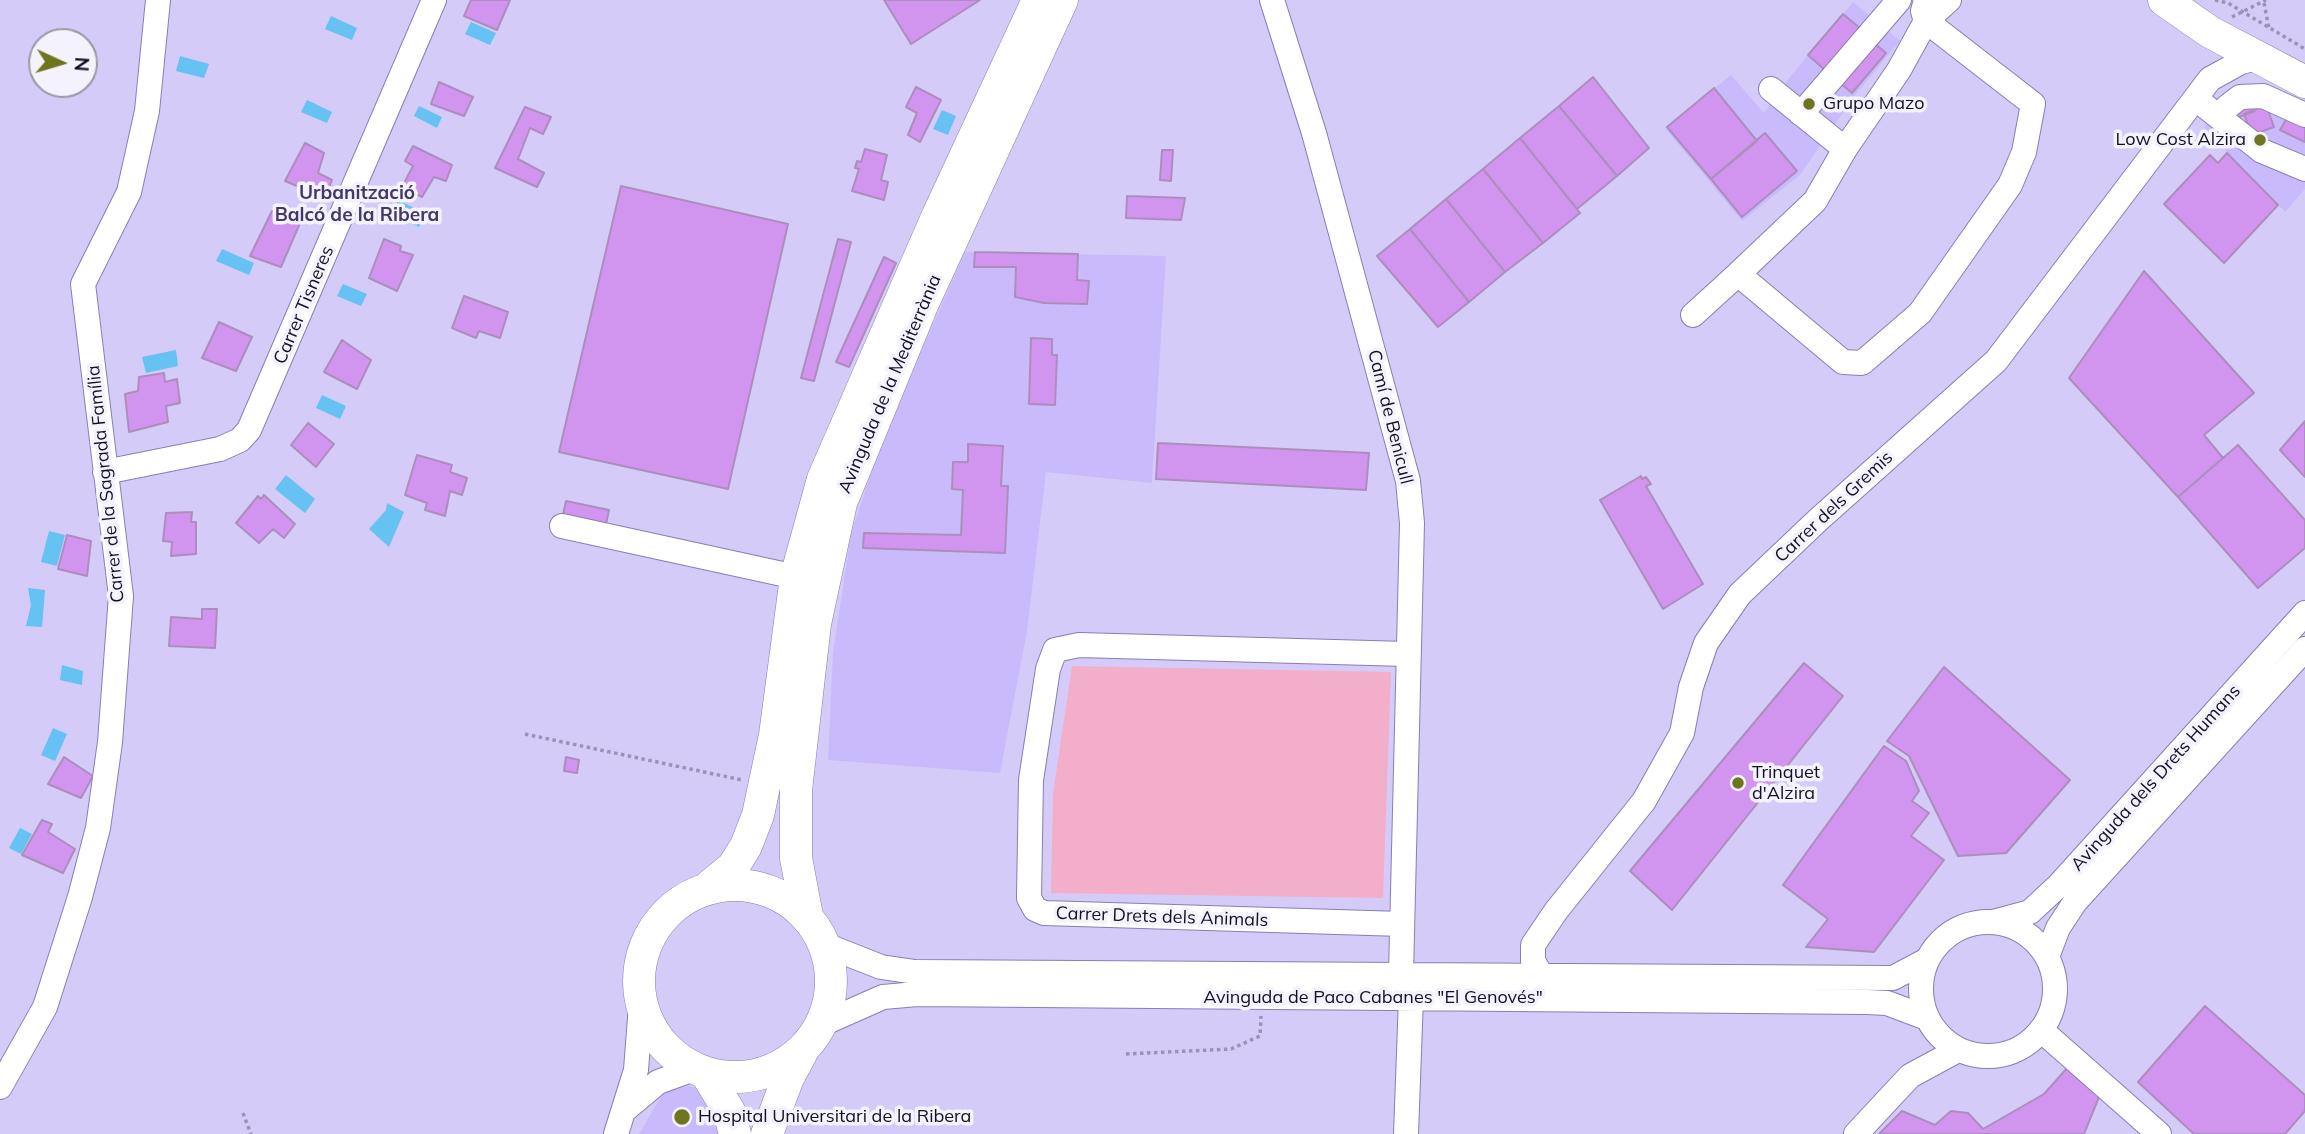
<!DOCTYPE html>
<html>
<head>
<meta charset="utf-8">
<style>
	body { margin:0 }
	#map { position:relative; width:2305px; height:1134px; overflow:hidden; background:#d4cbf9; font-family:Mulish,sans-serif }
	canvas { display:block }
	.north { position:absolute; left:28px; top:28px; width:70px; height:70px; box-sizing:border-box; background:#f4f2fd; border:2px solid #9a97a6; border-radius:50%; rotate:94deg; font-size:19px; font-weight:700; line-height:28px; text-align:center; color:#140f23 }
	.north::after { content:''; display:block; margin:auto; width:24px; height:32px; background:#6e751e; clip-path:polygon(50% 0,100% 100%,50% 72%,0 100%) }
</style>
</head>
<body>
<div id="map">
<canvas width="2305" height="1134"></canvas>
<div class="north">N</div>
</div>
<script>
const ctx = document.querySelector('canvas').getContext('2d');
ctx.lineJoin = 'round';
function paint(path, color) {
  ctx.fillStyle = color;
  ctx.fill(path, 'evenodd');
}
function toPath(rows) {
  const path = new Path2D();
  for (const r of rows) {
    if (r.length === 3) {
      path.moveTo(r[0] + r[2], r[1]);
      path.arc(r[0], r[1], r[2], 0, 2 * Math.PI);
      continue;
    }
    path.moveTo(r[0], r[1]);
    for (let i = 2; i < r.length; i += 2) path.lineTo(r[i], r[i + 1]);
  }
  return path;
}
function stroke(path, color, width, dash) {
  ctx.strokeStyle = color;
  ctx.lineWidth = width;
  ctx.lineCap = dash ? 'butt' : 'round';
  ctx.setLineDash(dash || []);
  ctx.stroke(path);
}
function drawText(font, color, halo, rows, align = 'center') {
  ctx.font = font + ' Mulish,sans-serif';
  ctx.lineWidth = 7;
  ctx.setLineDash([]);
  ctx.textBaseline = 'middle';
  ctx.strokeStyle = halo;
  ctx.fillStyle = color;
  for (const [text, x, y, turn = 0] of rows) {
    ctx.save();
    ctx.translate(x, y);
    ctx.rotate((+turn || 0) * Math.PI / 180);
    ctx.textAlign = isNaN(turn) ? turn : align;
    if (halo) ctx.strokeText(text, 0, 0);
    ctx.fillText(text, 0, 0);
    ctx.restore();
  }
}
paint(toPath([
	[1853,2,1900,41,1855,95,1800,175,1742,221,1665,128,1731,75,1764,113,1790,77],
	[2265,84,2305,104,2305,189,2285,212,2204,128,2235,85],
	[965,252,1166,256,1152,483,1046,472,1027,631,1000,773,828,760,833,653,851,534,882,440],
	[689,1086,700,1090,715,1108,722,1134,639,1134,662,1095,674,1089]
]), '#c9bbfb');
paint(toPath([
	[1072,666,1391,672,1383,898,1051,893,1053,794]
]), '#f3afc9');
paint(toPath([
	[331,16,357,28,352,40,325,29],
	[471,22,496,33,490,45,465,34],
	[180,56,209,64,204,78,176,71],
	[307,100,332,112,327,123,301,112],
	[419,106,442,117,437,128,414,116],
	[942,110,956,116,948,135,933,129],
	[398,200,424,213,419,227,392,215],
	[222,249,254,263,249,275,216,261],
	[343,284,367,294,361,306,337,296],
	[176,350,178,366,146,373,142,357],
	[322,395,346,406,340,419,316,408],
	[286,475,315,499,305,513,275,489],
	[387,503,404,512,389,547,369,529,386,510],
	[49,531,65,535,57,566,41,562],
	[28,588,45,590,42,627,26,626,31,605],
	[62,665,83,671,82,685,60,680],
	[53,728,67,734,55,761,41,755],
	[20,828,32,834,21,854,9,848]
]), '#65c2f3');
const building = toPath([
	[471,0,510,0,497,30,464,16,471,0],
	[884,0,980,0,911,44,884,0],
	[1843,14,1861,29,1826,71,1808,55,1843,14],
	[1860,31,1886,53,1852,93,1826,71,1860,31],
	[1593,77,1649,148,1617,176,1559,106,1593,77],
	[439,82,473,97,464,116,431,104,439,82],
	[916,87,941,100,920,142,908,135,917,113,906,107,916,87],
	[1714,88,1757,141,1711,179,1667,127,1714,88],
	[2247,89,2255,111,2236,118,2228,97,2247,89],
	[2266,105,2274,127,2252,135,2244,114,2266,105],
	[1559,106,1617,176,1577,209,1520,138,1559,106],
	[525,107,551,117,543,134,530,128,518,159,544,173,537,187,495,168,525,107],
	[2288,116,2305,124,2305,142,2280,130,2288,116],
	[1765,133,1797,171,1742,217,1711,179,1765,133],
	[1520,138,1580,213,1543,243,1483,169,1520,138],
	[305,143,324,153,318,173,332,180,325,198,285,181,305,143],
	[413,146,452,165,446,181,434,177,422,197,402,187,413,166,405,161,413,146],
	[865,149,887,155,881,180,888,182,884,200,852,191,859,169,855,168,857,161,861,162,865,149],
	[1162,150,1173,150,1171,181,1160,180,1162,150],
	[2227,153,2278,205,2224,263,2164,204,2210,155,2218,163,2227,153],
	[1483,169,1543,243,1505,272,1446,199,1483,169],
	[621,186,788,224,728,489,559,452,621,186],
	[1127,196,1185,198,1181,220,1126,218,1127,196],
	[1446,199,1505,272,1469,302,1410,229,1446,199],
	[272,211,300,223,281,267,250,256,272,211],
	[1410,229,1469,302,1438,327,1377,256,1410,229],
	[384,239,401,246,400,251,413,255,397,291,369,278,384,239],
	[838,239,851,242,814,381,801,378,838,239],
	[975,252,1078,254,1077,280,1089,281,1087,304,1044,303,1015,297,1016,267,974,267,975,252],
	[884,257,896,263,849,367,836,362,884,257],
	[2144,271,2254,393,2204,435,2223,458,2178,497,2069,378,2144,271],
	[464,296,508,312,500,338,479,331,476,338,452,328,464,296],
	[219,322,252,337,236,371,202,358,219,322],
	[1031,338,1052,339,1052,355,1057,355,1055,405,1029,404,1031,338],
	[342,340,371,360,357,389,324,372,342,340],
	[164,373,165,382,177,379,180,403,166,406,168,422,129,432,125,394,138,391,139,377,164,373],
	[2305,421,2305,477,2280,450,2305,421],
	[308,423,334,444,316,467,291,445,308,423],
	[1158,443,1369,453,1366,490,1156,479,1158,443],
	[968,444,1003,446,1001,486,1008,486,1005,553,863,548,864,533,961,535,963,490,952,489,953,462,968,462,968,444],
	[2238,445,2305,520,2305,548,2258,588,2178,497,2238,445],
	[417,455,452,465,450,472,467,478,462,495,450,491,445,516,425,510,427,503,405,495,417,455],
	[1641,476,1642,479,1646,477,1651,484,1646,486,1703,584,1663,609,1600,500,1641,476],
	[264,495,295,524,284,538,273,529,259,543,236,523,258,496,261,499,264,495],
	[566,501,609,510,606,524,563,515,566,501],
	[192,512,191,522,196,522,196,554,171,556,172,542,163,541,166,513,192,512],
	[67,535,91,541,87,576,58,569,67,535],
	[202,609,217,609,215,648,169,646,171,617,202,619,202,609],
	[1804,663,1843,696,1672,910,1630,871,1804,663],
	[1944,667,2070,780,2006,853,1958,856,1909,756,1887,741,1944,667],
	[1884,746,1906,761,1919,791,1912,801,1929,813,1911,836,1944,860,1874,952,1806,947,1828,919,1783,885,1884,746],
	[64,757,93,776,81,798,48,784,64,757],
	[566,757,579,760,577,773,564,771,566,757],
	[42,820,52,824,48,832,75,849,63,873,22,855,42,820],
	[2205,1006,2305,1095,2305,1111,2285,1134,2194,1134,2138,1082,2205,1006],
	[2068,1067,2101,1092,2084,1134,1879,1134,1902,1111,1935,1125,1951,1111,1968,1113,1983,1129,2044,1094,2068,1067]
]);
paint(building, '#d195ef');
stroke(building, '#ad8dbd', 2);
const minor = toPath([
	[1272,0,1314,133,1408,481,1412,523,1401,974],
	[1771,89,1845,149,1899,70,1926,21,1949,0],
	[2196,99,2262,151,2305,169],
	[1801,114,1899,0],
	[2220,118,2227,107,2240,97,2263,96,2305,115],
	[1845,149,1815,201,1738,274,1843,362,1862,363,1920,313,2010,185,2024,152,2033,104,1926,21,1923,11,1926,0],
	[1693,315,1738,274],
	[105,472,220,449,240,440,249,430,434,0],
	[562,526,796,577],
	[1993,922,2030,912,2059,885,2305,613],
	[1988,989,67],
	[1402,924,1044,913,1035,909,1029,898,1031,780,1048,669,1055,650,1079,645,1407,654],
	[825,945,881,967,915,972,1893,978,1927,960],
	[2047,957,2058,928,2075,902,2305,649],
	[1541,975,1533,961,1533,945,1556,911,1644,801,1682,733,1691,687,1706,643,1740,594,1818,520,1996,361,2210,79,2241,62,2257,58],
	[822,1024,883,997,917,994,1867,1002,1887,1003,1927,1018],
	[2041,1030,2159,1134],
	[0,1087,45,1007,80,897,98,828,110,742,121,596,83,284,129,192,147,111,158,0],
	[627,1108,658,1082,694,1069],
	[616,1134,636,1070,641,1005],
	[1406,1134,1411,998],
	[1856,1134,1910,1076,1958,1050]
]);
const major = toPath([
	[2164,0,2210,32,2305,82],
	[735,981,96],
	[711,885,733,867,746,846,758,815,775,735,796,577,823,479,938,215,1038,0],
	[807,916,796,858,796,790,815,624,841,503,923,303,1062,0],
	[706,1073,729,1111,735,1134],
	[767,1134,788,1078,802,1052]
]);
stroke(minor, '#897eb2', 26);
stroke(major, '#897eb2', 33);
stroke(toPath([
	[2215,0,2228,3,2305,49],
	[2264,3,2269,29],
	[2232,17,2266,0],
	[525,734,742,780],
	[1126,1054,1231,1049,1260,1036,1261,1016],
	[243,1113,251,1134]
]), '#9a92b8', 3.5, [3.5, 3.5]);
stroke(minor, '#fff', 24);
stroke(major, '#fff', 32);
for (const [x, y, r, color] of [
	[1809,104,7,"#6e751e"],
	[2260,140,7,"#6e751e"],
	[1738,783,7,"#6e751e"],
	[682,1117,9,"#6e751e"]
]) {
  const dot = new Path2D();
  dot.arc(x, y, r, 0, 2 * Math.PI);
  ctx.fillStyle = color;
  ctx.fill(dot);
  stroke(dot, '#f4f2fd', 2.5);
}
drawText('18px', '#140f23', '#f4f2fd', [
	["Grupo Mazo",1823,104],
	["Low Cost Alzira",2246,140,"right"],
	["Trinquet",1752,773],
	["d'Alzira",1752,794],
	["Hospital Universitari de la Ribera",698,1117]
], 'left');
drawText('18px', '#140f23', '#f4f2fd', [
	["Carrer Tisneres",304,305,-67],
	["Avinguda de la Mediterrània",890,384,-67],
	["Camí de Benicull",1390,417,76],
	["Carrer de la Sagrada Família",106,484,-96],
	["Carrer dels Gremis",1834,507,-43],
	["Avinguda dels Drets Humans",2156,778,-48],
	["Carrer Drets dels Animals",1162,917,2],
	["Avinguda de Paco Cabanes \"El Genovés\"",1373,998]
]);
drawText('bold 19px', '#443866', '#f4f2fd', [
	["Urbanització",357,193],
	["Balcó de la Ribera",357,215]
]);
</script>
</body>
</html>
